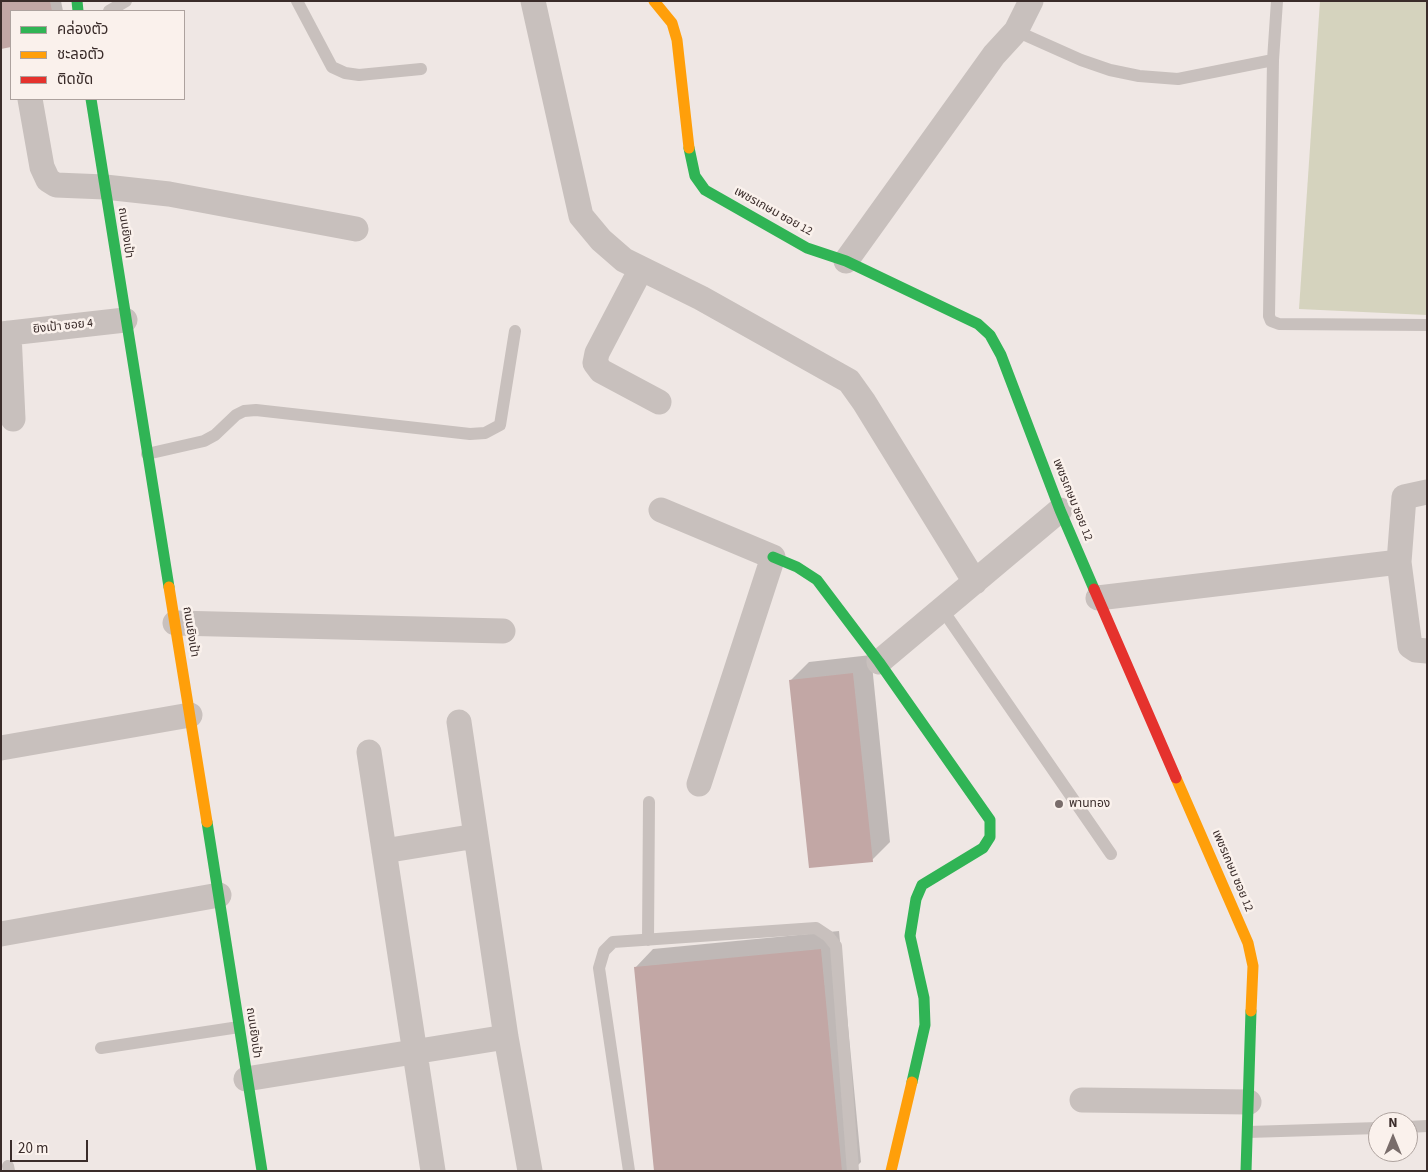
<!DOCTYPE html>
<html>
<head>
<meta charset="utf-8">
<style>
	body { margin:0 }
	#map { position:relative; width:1428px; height:1172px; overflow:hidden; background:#efe7e4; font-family:"Source Sans 3","Noto Sans Thai",sans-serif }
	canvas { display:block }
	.frame { position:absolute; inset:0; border:2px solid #3a2c2a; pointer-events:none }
	.legend { position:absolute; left:10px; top:10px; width:175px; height:90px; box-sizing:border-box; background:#faf1ec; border:1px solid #ada29e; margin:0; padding:6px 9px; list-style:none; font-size:15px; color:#3a2c2a }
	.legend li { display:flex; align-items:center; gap:10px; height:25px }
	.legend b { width:25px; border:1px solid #ada29e }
	.north { position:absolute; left:1368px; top:1112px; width:50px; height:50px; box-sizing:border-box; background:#faf1ec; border:1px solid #ada29e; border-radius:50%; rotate:0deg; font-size:14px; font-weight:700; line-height:20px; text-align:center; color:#3a2c2a }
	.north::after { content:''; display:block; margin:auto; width:18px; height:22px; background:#796d6b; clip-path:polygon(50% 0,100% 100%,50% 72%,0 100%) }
	.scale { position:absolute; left:10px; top:1140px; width:78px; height:22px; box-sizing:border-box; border:2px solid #3a2c2a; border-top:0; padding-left:6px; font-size:15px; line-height:18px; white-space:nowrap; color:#3a2c2a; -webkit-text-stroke:4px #faf1ec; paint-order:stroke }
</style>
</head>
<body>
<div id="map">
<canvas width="1428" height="1172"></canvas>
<div class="frame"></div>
<ul class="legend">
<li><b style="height:6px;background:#30b455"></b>คล่องตัว</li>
<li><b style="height:6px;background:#ff9f0a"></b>ชะลอตัว</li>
<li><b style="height:6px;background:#e5322d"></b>ติดขัด</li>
</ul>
<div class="north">N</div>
<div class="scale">20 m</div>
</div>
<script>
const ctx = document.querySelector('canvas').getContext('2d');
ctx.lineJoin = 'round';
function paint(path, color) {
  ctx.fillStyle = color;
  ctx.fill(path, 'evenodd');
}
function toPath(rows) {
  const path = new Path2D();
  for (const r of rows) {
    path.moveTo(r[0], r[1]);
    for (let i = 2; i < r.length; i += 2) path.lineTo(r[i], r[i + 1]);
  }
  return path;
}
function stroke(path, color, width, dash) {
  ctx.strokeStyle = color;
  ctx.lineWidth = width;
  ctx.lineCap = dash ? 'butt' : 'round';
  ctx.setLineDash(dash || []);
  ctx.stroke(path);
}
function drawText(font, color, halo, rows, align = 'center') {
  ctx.font = font + ' "Source Sans 3","Noto Sans Thai",sans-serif';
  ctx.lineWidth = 5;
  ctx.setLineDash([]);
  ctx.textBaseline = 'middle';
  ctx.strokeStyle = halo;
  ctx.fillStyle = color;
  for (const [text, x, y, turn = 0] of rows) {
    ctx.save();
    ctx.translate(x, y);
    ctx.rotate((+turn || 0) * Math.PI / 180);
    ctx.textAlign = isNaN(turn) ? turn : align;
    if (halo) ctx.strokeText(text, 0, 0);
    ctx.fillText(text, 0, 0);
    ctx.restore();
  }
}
paint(toPath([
	[1320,1,1427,1,1427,315,1299,309]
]), '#d5d3be');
paint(toPath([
	[1,1,61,1,63,11,11,11,11,46,1,48],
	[871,655,890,842,872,860,791,680,809,662],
	[839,931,861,1162,852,1171,656,1171,635,968,653,949]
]), '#0003');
paint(toPath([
	[1,1,50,1,52,11,11,11,11,47,1,49],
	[853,673,873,862,809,868,789,680],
	[821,949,842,1171,654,1171,634,967]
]), '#c2a7a5');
stroke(toPath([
	[297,1,332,67,345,73,359,75,421,69],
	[1277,1,1273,60,1269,316,1271,321,1279,324,1427,325],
	[109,11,126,1],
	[1016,31,1081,60,1110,70,1139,76,1178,79,1273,60],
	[147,454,204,441,215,435,236,415,244,411,256,410,470,434,485,433,500,425,515,331],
	[942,609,1111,854],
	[648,940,649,802],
	[101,1048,239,1027],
	[1408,1127,1427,1126],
	[1248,1132,1378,1128],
	[8,1166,9,1171],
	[629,1171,599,968,604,951,613,942,816,928,828,936,836,946,853,1171]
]), '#c8c0bd', 12);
stroke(toPath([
	[533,1,581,216,601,240,624,260,701,298,849,381,864,402,975,582],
	[30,99,42,167,48,180,56,185,105,187,169,194,356,229],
	[846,261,994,55,1016,31,1031,1],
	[641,269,597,353,595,363,601,371,659,402],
	[9,333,13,419],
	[1,334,125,320],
	[1427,492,1404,497,1399,562,1410,646,1416,650,1427,651],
	[661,510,773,557,699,784],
	[1098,598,1399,562],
	[175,623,503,631],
	[879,662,1060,510],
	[459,722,506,1037,530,1171],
	[1,748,190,715],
	[369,752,433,1171],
	[384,851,476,836],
	[1,934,219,895],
	[246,1079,506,1037],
	[1082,1100,1249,1102]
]), '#c8c0bd', 25);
stroke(toPath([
	[77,1,78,11],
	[91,99,169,587],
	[689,148,695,176,705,190,807,248,846,261,978,324,990,335,1001,355,1060,510,1094,589],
	[773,557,797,567,817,580,879,662,990,820,990,837,983,848,922,885,916,899,910,936,924,998,925,1025,912,1082],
	[207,822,262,1171],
	[1246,1171,1251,1011]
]), '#30b455', 11);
stroke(toPath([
	[654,1,672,23,677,40,689,148],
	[169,587,207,822],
	[1176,778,1248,943,1253,966,1251,1011],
	[891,1171,912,1082]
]), '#ff9f0a', 11);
stroke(toPath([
	[1094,589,1176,778]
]), '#e5322d', 11);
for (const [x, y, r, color] of [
	[1059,804,5,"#796d6b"]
]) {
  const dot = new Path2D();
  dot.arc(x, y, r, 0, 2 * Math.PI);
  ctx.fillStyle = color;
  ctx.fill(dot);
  stroke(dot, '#faf1ec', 2);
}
drawText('12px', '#3a2c2a', '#faf1ec', [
	["เพชรเกษม ซอย 12",773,212,29],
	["ถนนยิงเป้า",125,233,82],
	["ยิงเป้า ซอย 4",63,327,-6],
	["เพชรเกษม ซอย 12",1072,500,68],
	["ถนนยิงเป้า",190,632,81],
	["เพชรเกษม ซอย 12",1232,871,67],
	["ถนนยิงเป้า",253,1033,82]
]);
drawText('12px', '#3a2c2a', '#faf1ec', [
	["พานทอง",1069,804]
], 'left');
</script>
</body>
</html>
